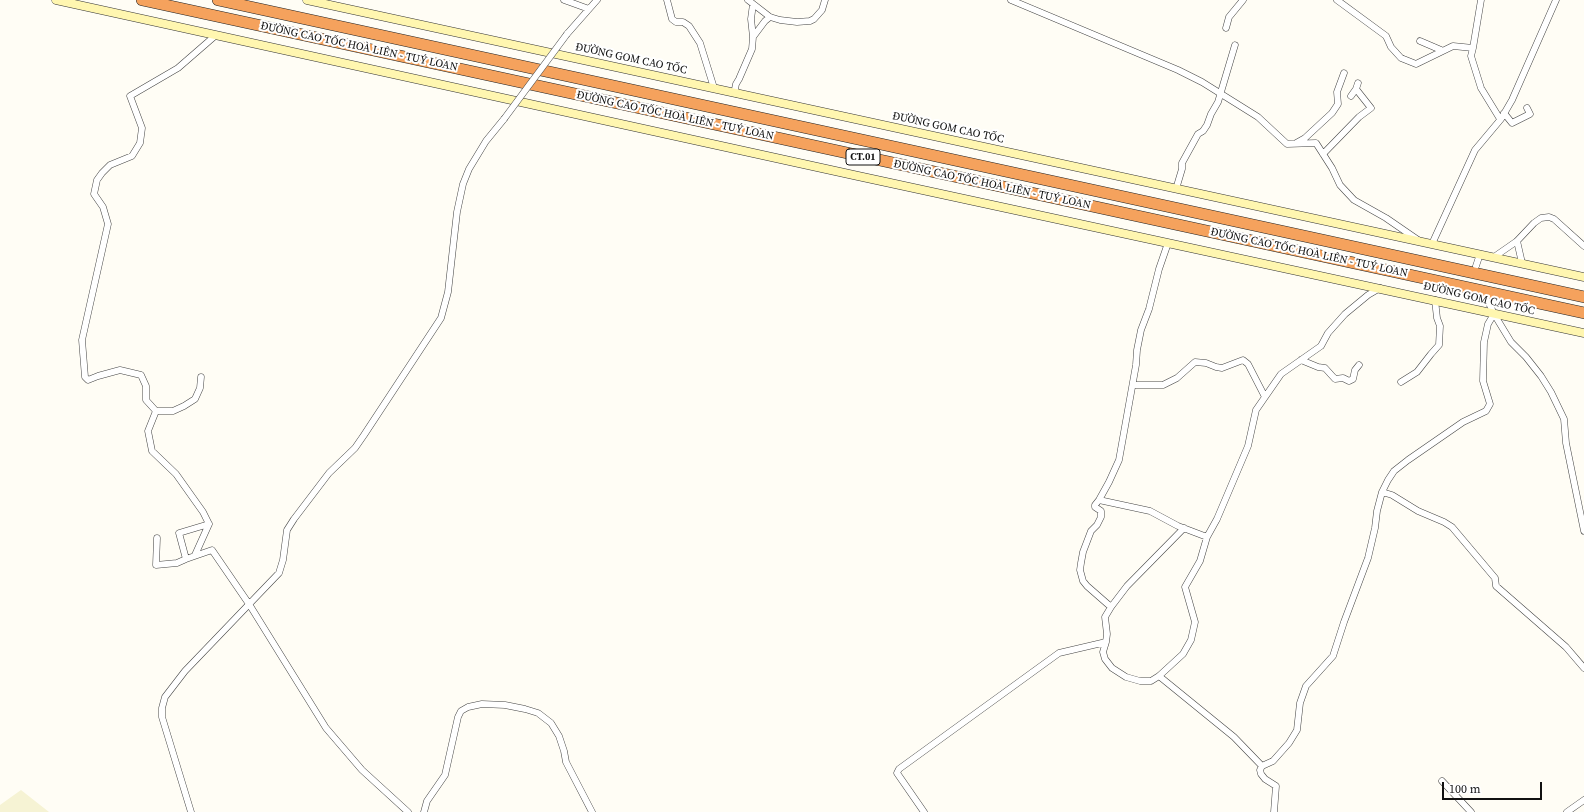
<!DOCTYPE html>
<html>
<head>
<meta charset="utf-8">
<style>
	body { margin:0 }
	#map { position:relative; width:1584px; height:812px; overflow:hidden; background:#fffdf5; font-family:"Source Serif 4",serif }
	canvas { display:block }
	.scale { position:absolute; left:1442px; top:782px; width:100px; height:18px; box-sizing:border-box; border:2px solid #111; border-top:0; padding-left:5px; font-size:12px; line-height:14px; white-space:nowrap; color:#111; -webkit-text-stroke:3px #fff; paint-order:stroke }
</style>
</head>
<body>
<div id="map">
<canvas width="1584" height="812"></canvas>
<div class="scale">100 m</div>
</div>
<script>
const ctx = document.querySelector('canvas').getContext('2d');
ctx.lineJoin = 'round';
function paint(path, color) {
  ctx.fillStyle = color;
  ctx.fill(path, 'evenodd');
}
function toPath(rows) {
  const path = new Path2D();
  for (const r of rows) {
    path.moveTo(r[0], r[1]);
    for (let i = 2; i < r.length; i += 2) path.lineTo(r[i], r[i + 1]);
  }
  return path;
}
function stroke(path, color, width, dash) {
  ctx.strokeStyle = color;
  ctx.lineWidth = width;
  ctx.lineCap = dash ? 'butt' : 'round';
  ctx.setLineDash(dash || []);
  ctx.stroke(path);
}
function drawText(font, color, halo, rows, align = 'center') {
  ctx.font = font + ' "Source Serif 4",serif';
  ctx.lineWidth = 4;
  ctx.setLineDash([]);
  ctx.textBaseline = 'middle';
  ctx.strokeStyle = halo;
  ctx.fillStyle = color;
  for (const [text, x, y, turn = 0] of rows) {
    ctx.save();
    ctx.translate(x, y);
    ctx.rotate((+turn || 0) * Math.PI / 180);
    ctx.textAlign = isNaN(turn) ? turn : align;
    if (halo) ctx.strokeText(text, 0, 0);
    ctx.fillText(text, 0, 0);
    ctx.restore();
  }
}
paint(toPath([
	[21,790,49,812,0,812,0,805]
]), '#f6f3d4');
const street = toPath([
	[564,0,589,9],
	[667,0,672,19,676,22,683,22,689,26,700,43,714,88],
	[748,0,770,17,780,20,797,22,810,21,814,19,822,10,825,0],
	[1011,0,1178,70,1202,82,1258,117,1287,144,1316,143,1332,168,1340,185,1354,200,1386,218,1418,240],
	[1337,0,1386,36,1391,47,1401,58,1416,64,1453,46,1473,48],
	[1481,0,1473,48,1471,56,1481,88,1500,119],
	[1226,28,1229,17,1243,0],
	[567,34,597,0],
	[216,35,178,68,130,96,142,128,140,143,132,156,110,165,102,173,97,180,94,194,103,207,108,224,82,340,85,377,88,380,98,376,120,370,141,375,146,386,146,400,156,411,148,431,152,451,176,474,203,512,209,524,179,533,186,559,212,550,249,604,326,728,362,770,408,812],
	[753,37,765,21,770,17],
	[1420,41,1441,50],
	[737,94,735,89,736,84,739,79,752,49,753,37,751,19,753,4],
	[1351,96,1356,89],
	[1504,113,1512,123,1530,114,1527,108],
	[1296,143,1305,138,1332,113,1338,104,1337,92,1344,73],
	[1323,154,1359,117,1371,108,1356,89,1358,83],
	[1176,189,1182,169,1182,163,1198,134,1203,131,1207,125,1211,114,1218,102,1235,45],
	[1517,241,1522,263],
	[1432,244,1475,150,1501,119,1512,100,1556,0],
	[1494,257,1517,241,1534,223,1541,218,1549,217,1554,219,1584,246],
	[1476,266,1480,254],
	[1469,292,1488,301,1494,314,1511,342,1526,357,1541,376,1551,392,1564,419,1566,443,1584,531],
	[1301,360,1318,367,1325,368,1335,379,1343,378,1349,381,1353,379,1355,370,1359,365],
	[1401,382,1417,372,1431,354,1439,345,1440,326,1437,318,1435,300],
	[1133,385,1163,385,1177,378,1195,362,1206,363,1216,367,1222,368,1243,360,1248,364,1265,397],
	[156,411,173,411,184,406,195,399,200,388,201,377],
	[1382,492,1392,495,1418,511,1444,522,1452,527,1495,578,1496,586,1566,647,1584,668],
	[1099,500,1150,511,1178,526,1207,537],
	[157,538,156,565,177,563,186,559],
	[195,555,209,524],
	[1111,607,1087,586,1083,581,1080,570,1081,563,1083,552,1091,531,1097,525,1101,517,1101,511,1095,507,1095,505,1099,500,1109,482,1119,460,1136,365,1137,350,1141,330,1149,309,1159,269,1168,243],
	[1106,642,1103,652,1105,659,1112,668,1126,677,1140,681,1151,681,1159,676,1183,654,1191,640,1195,622,1185,587,1200,561,1207,537,1217,519,1248,446,1256,410,1281,374,1321,346,1328,333,1345,314,1368,295,1380,288],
	[1159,676,1234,737,1262,766],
	[1442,781,1471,812],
	[191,812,162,717,162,708,165,697,185,671,279,573,283,560,287,530,294,519,329,473,355,448,364,435,441,318,448,292,457,212,463,184,469,169,486,141,504,119],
	[424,812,427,801,445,775,458,717,461,711,468,707,482,704,505,705,525,709,538,713,551,723,559,736,564,751,566,762,592,812],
	[924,812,897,773,899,769,1059,653,1106,642,1107,634,1105,617,1111,607,1127,586,1184,528],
	[1274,812,1276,786,1265,779,1261,774,1260,770,1262,766,1273,761,1289,743,1297,730,1300,703,1306,686,1333,656,1344,622,1368,558,1375,528,1377,511,1382,492,1388,480,1394,471,1408,460,1463,422,1486,411,1490,404,1483,381,1484,342,1488,324,1494,314],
	[1567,812,1584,800]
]);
const secondary = toPath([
	[56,0,858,176,1584,333],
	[307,0,1584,277]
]);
const highway = toPath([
	[142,0,1584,313],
	[218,0,1584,297]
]);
stroke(street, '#444', 7);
stroke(secondary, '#333', 9);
stroke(highway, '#222', 12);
stroke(street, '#fff', 6);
stroke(secondary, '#fff6b0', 8);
stroke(highway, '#f5a25d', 11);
const streetBridge = toPath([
	[504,119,567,34]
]);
stroke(streetBridge, '#444', 7, []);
stroke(streetBridge, '#fff', 6);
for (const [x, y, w] of [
	[863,157,34]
]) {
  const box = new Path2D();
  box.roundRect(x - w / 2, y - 8, w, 16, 3);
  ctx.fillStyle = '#fff';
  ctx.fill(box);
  stroke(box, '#111', 1);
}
drawText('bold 10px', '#111', null, [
	["CT.01",863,157]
]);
drawText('11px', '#111', '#fff', [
	["ĐƯỜNG CAO TỐC HOÀ LIÊN - TUÝ LOAN",359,47,12],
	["ĐƯỜNG GOM CAO TỐC",631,59,12],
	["ĐƯỜNG CAO TỐC HOÀ LIÊN - TUÝ LOAN",675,116,12],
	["ĐƯỜNG GOM CAO TỐC",948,128,12],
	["ĐƯỜNG CAO TỐC HOÀ LIÊN - TUÝ LOAN",992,185,12],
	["ĐƯỜNG CAO TỐC HOÀ LIÊN - TUÝ LOAN",1309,253,12],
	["ĐƯỜNG GOM CAO TỐC",1479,299,13]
]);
</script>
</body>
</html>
